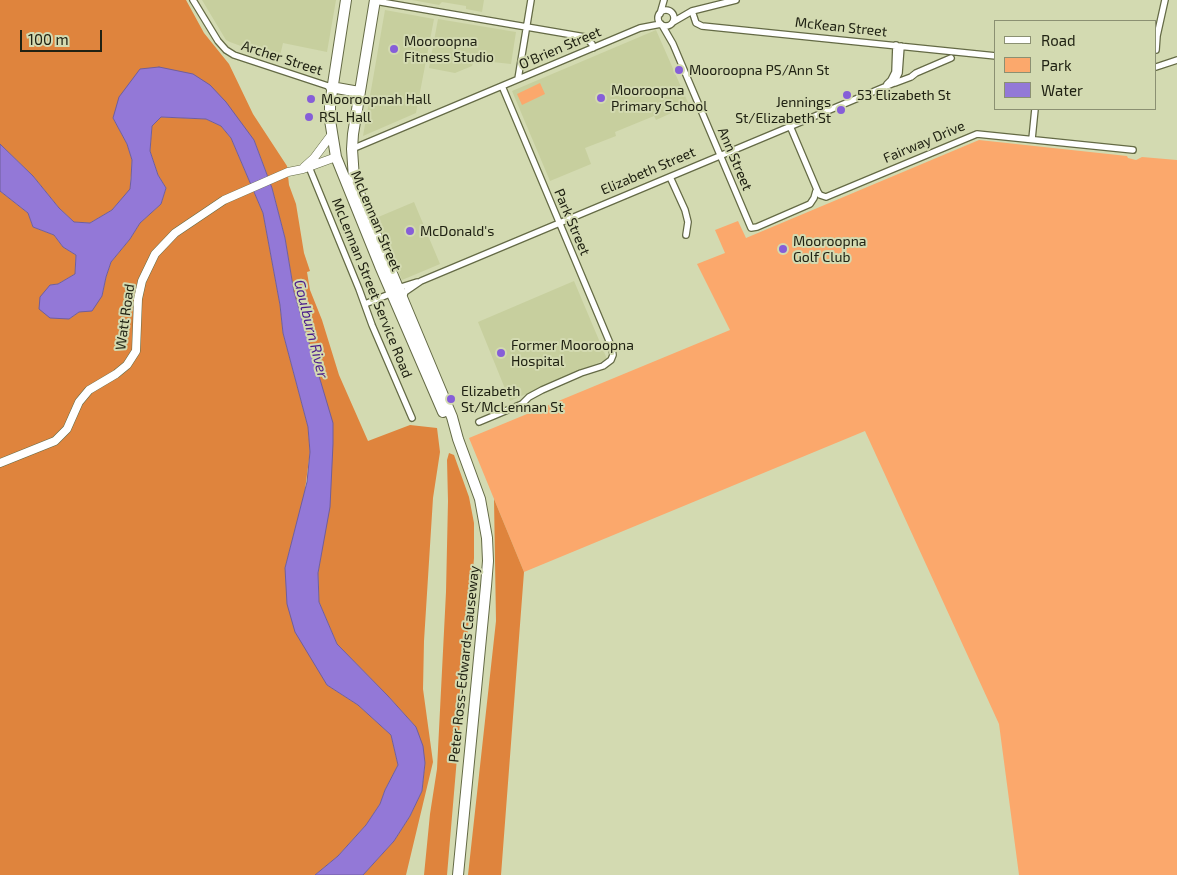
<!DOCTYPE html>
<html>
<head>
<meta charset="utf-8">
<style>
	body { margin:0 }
	#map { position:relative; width:1177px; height:875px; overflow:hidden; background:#d3dab1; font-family:"Exo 2",sans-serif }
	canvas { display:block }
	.legend { position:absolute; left:994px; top:20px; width:162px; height:90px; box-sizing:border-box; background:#d3dab1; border:1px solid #8b9072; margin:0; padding:6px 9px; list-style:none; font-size:15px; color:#202213 }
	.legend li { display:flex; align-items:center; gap:10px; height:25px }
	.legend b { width:25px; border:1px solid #8b9072 }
	.scale { position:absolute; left:20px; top:30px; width:82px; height:22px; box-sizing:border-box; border:2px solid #202213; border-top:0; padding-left:6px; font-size:15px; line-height:18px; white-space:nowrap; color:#202213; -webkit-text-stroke:4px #d3dab1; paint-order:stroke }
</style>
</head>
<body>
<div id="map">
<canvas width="1177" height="875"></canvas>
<ul class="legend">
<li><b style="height:6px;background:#fff"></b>Road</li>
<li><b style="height:14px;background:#fba86c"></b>Park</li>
<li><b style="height:14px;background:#9378d7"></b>Water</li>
</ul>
<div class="scale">100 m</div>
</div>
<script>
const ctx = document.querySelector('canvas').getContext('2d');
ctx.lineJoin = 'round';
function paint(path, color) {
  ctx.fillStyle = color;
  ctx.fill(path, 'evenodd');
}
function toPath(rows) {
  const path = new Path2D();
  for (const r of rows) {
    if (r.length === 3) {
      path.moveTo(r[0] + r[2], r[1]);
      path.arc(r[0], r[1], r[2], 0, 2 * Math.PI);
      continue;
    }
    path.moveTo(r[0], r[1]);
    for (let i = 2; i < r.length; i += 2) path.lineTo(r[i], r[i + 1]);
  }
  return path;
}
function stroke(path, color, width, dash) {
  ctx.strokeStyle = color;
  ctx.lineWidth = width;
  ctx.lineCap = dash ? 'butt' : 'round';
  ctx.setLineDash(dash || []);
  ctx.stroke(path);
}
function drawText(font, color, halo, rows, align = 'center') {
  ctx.font = font + ' "Exo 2",sans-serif';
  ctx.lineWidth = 4;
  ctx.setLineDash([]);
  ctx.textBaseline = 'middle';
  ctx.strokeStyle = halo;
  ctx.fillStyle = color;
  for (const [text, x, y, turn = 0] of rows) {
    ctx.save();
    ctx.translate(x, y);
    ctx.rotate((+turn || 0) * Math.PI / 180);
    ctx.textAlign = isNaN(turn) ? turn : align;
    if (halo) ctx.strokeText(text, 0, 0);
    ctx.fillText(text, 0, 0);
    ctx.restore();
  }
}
paint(toPath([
	[202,0,336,0,327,52,283,43,279,60,230,42,226,40],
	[412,0,484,0,482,12,466,9,466,6,442,2,439,5],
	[385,10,434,19,416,113,363,136],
	[438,19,516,32,511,64,474,60,472,66,455,73,429,68],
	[656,30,689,105,656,120,654,116,615,132,616,136,585,148,591,164,550,181,512,91],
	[414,202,440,264,402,280,376,218],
	[574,281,607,359,510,401,478,322]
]), '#c7cf9e');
paint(toPath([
	[540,83,545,94,522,105,517,94],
	[979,140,1127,156,1128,158,1136,160,1142,157,1177,160,1177,875,1019,875,999,724,865,431,524,572,469,438,730,330,697,264,725,253,715,230,738,221,746,238]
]), '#fba86c');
paint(toPath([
	[0,0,186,0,204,33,229,64,253,114,287,166,289,185,296,204,304,253,310,271,307,272,310,290,322,320,339,375,368,441,410,425,437,428,440,452,433,498,424,641,423,689,433,762,406,875,363,875,394,841,410,816,422,791,425,763,416,727,388,696,337,644,319,602,318,573,322,549,312,358,303,320,294,292,285,238,272,188,254,140,140,69,113,118,127,144,132,160,130,190,112,210,90,223,74,222,59,208,33,176,0,144],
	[161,117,206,119,221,126,231,138,263,213,280,305,283,333,308,427,310,452,304,497,285,568,322,675,327,685,358,705,391,735,398,765,385,790,380,804,366,825,338,856,315,875,0,875,0,191,28,213,33,227,54,235,63,247,76,255,75,274,58,284,50,285,69,319,102,296,106,277,111,262,130,239,140,223,161,204,166,188,158,175,150,151,152,126],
	[449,453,454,455,469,497,474,523,474,558,447,875,424,875,430,814,437,769,446,592,448,501,447,460],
	[494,499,524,572,501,875,468,875,496,621]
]), '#df843d');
const water = toPath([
	[159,67,193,74,210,85,226,102,254,140,272,188,285,238,294,292,333,423,333,444,330,507,318,573,319,602,337,644,388,696,416,727,423,746,425,763,422,791,410,816,394,841,363,875,315,875,338,856,366,825,380,804,385,790,398,765,391,735,358,705,327,685,295,632,287,604,285,568,307,482,310,452,308,427,283,333,280,305,263,213,231,138,221,126,206,119,161,117,152,126,150,151,158,175,166,188,161,204,140,223,130,239,111,262,106,277,102,296,92,311,79,312,69,319,50,318,39,309,40,297,50,285,58,284,75,274,76,255,63,247,54,235,33,227,28,213,0,191,0,144,33,176,59,208,74,222,90,223,112,210,130,189,131,179,132,160,127,144,113,118,119,97,140,69,159,67]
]);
paint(water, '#9378d7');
stroke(water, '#705e9c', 1);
const street = toPath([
	[193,0,218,41,226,50,234,55,331,87],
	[375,1,585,37,592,44,593,48],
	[666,18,8],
	[692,11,696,23,702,26,996,56],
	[660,14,664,0],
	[673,22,692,11,736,0],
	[662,25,673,44,751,228,757,227,810,204,814,198,816,191],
	[1156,50,1157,36,1165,0],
	[1156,67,1177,60],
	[518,79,531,0],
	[895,83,911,77,916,73,951,58],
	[887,84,891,80,895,72,896,45],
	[790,126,818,192,820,195,826,197,977,134,1133,150],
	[1032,139,1035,109],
	[352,149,640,28,661,24],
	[309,167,359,289,372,325,412,418],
	[670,177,685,210,688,222,686,235],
	[398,288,417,282],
	[403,298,405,292,421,281,894,83,899,73,901,46],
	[365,304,392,293],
	[479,422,522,404,529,397,542,390,581,373,603,366,611,360,613,355,612,348,502,86]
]);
const secondary = toPath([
	[304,167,314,158,332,134],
	[0,463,55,441,67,429,79,402,89,390,116,374,127,365,136,351,138,299,142,281,155,254,175,233,224,200,288,172,303,169,336,157]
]);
const highway = toPath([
	[346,0,330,104,330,120,336,157,380,266,443,412],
	[375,0,353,134,352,149,354,179,365,209,452,417,458,439,480,499,487,538,488,561,486,586,458,875],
	[331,87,359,92]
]);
stroke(street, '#646a45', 8);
stroke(secondary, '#646a45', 9);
stroke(highway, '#646a45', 12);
stroke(street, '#fff', 5.5);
stroke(secondary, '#fff', 8);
stroke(highway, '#fff', 10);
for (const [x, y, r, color] of [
	[394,49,5,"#865ed8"],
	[679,70,5,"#865ed8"],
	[847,95,5,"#865ed8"],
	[601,98,5,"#865ed8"],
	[311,99,5,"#865ed8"],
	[841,110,5,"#865ed8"],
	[309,117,5,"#865ed8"],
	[410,231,5,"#865ed8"],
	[783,249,5,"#865ed8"],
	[501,353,5,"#865ed8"],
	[451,399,5,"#865ed8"]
]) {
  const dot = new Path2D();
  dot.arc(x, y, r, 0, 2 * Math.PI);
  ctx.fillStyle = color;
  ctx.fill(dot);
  stroke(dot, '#d3dab1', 2);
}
drawText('14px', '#202213', '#d3dab1', [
	["McKean Street",841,27,6],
	["O'Brien Street",560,48,-23],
	["Archer Street",282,58,18],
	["Fairway Drive",924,142,-23],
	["Ann Street",735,159,67],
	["Elizabeth Street",648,171,-23],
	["McLennan Street",376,221,67],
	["Park Street",572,222,67],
	["McLennan Street Service Road",372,288,68],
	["Watt Road",125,317,-82],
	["Peter Ross-Edwards Causeway",464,664,-84]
]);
drawText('14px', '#202213', '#d3dab1', [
	["Mooroopna",404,41],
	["Fitness Studio",404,57],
	["Mooroopna PS/Ann St",689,70],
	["Mooroopna",611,90],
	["Primary School",611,106],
	["53 Elizabeth St",857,95],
	["Mooroopnah Hall",321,99],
	["Jennings",831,102,"right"],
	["St/Elizabeth St",831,118,"right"],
	["RSL Hall",319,117],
	["McDonald's",420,231],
	["Mooroopna",793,241],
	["Golf Club",793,257],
	["Former Mooroopna",511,345],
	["Hospital",511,361],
	["Elizabeth",461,391],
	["St/McLennan St",461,407]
], 'left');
drawText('italic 15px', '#491a8b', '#d3dab1', [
	["Goulburn River",311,329,76]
]);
</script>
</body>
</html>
